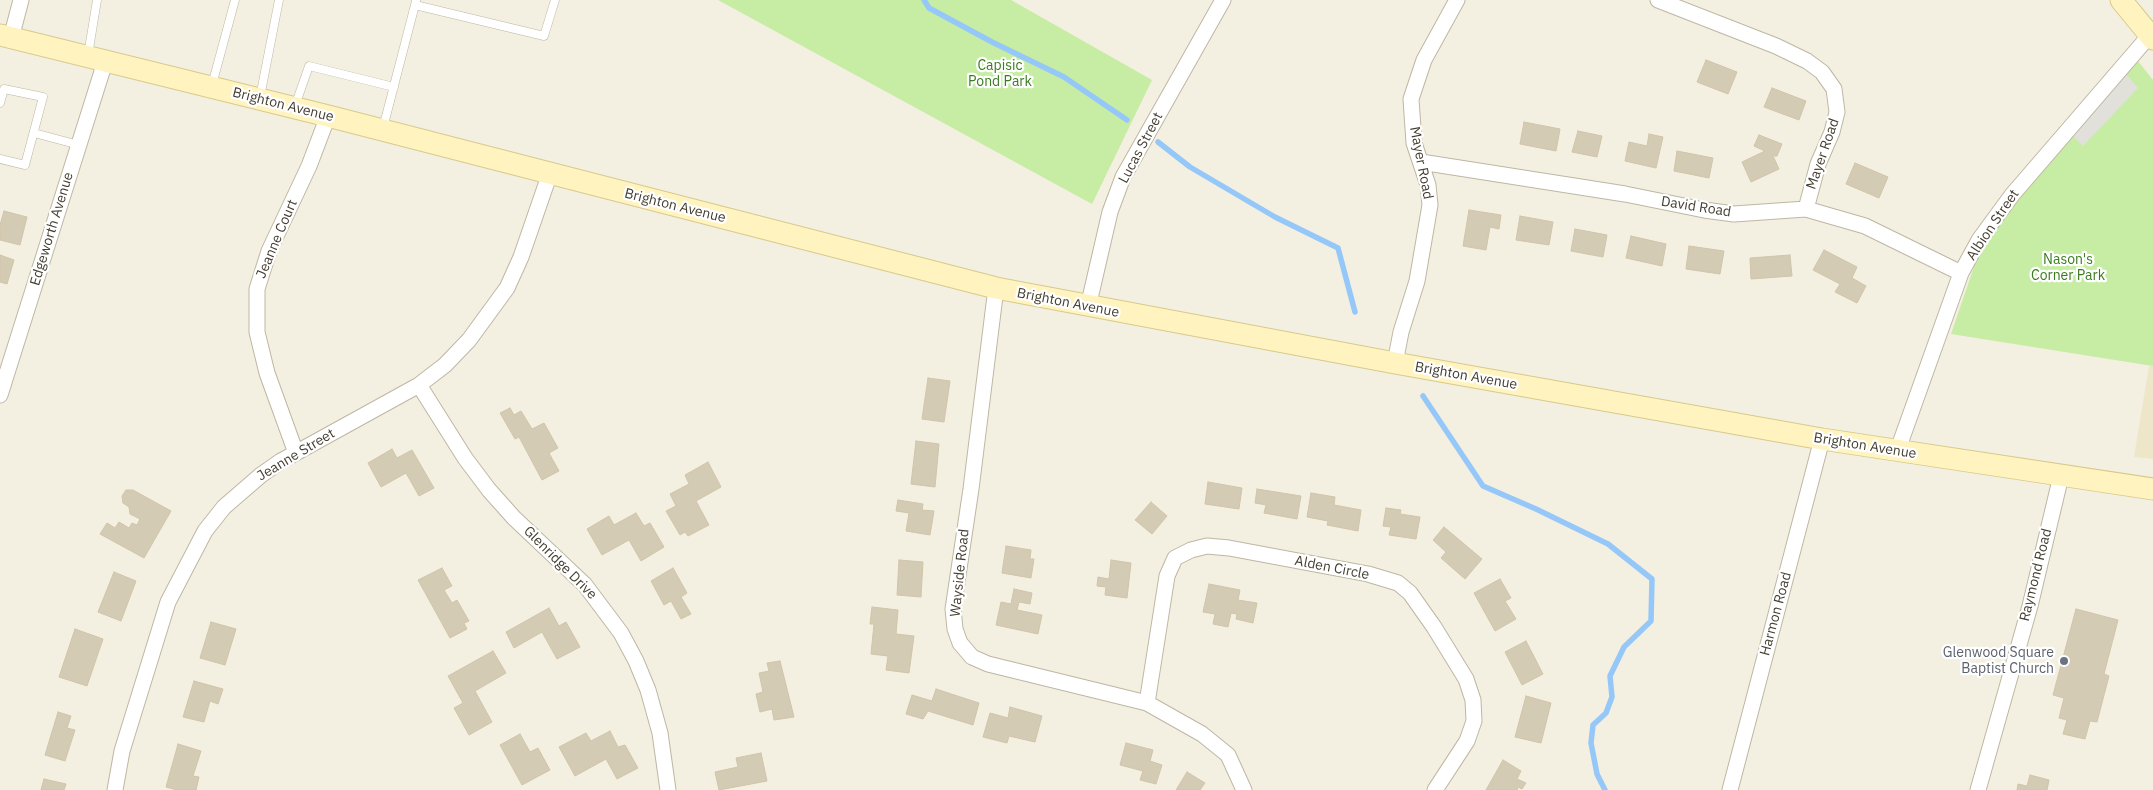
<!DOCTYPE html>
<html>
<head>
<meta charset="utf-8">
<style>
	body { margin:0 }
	canvas { display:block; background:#f3efe1 }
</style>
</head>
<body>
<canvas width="2153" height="790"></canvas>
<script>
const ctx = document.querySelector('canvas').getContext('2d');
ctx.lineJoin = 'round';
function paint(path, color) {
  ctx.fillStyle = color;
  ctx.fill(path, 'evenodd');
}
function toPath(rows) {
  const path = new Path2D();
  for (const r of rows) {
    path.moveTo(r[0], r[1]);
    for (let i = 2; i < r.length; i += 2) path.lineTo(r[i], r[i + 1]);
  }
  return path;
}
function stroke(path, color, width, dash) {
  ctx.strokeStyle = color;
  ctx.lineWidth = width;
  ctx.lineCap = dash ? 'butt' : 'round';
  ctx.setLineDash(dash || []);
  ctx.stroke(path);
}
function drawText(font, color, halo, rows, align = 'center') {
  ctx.font = font + ' "IBM Plex Sans",sans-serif';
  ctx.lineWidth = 4.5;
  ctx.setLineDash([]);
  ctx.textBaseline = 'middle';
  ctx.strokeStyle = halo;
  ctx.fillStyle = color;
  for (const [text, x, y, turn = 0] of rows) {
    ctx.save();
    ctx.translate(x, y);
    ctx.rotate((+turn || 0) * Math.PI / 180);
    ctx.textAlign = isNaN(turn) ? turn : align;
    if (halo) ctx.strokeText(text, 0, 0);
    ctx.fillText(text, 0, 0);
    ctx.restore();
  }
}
paint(toPath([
	[2149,366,2153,366,2153,459,2134,457]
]), '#eee6c9');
paint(toPath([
	[718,0,1011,0,1152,80,1092,204],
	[2138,61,2153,80,2153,366,1951,334,1978,255,1995,225]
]), '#c7eca4');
paint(toPath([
	[2126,74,2138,88,2083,146,2071,134]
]), '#e2e0db');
stroke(toPath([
	[924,0,929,8,992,42,1064,77,1127,120],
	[1158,142,1190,167,1275,217,1338,248,1355,312],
	[1423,396,1483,486,1536,509,1608,544,1652,579,1651,621,1624,647,1610,676,1612,697,1606,713,1593,725,1591,743,1597,774,1605,790]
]), '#95c8f8', 5.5);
const building = toPath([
	[1706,60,1737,72,1728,94,1697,82,1706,60],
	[1772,88,1806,101,1799,120,1764,107,1772,88],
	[1524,122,1560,129,1556,151,1520,144,1524,122],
	[1578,131,1602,136,1597,157,1572,152,1578,131],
	[1649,134,1663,137,1656,168,1625,161,1629,142,1647,146,1649,134],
	[1759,135,1782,144,1777,156,1773,156,1779,169,1751,182,1742,162,1765,151,1754,146,1759,135],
	[1677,151,1713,158,1709,178,1674,171,1677,151],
	[1855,163,1888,177,1879,198,1846,184,1855,163],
	[1469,210,1501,215,1499,229,1490,227,1486,250,1463,246,1469,210],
	[4,211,27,217,20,245,0,240,0,225,4,211],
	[1520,216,1553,222,1549,245,1516,240,1520,216],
	[1575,229,1607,235,1603,257,1571,251,1575,229],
	[1631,236,1666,244,1662,266,1626,258,1631,236],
	[1689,246,1724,251,1720,274,1686,269,1689,246],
	[1824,250,1857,267,1852,278,1866,286,1857,303,1835,292,1840,284,1813,270,1824,250],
	[0,255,14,260,7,284,0,282,0,255],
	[1790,255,1792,276,1751,279,1750,258,1790,255],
	[928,378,950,381,944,422,922,419,928,378],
	[510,408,514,415,521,411,532,429,544,423,558,448,549,453,559,471,542,480,519,437,515,439,500,413,510,408],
	[916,441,939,444,935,487,911,484,916,441],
	[392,449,397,458,412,450,434,488,419,496,406,473,381,487,368,463,392,449],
	[708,462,721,487,696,501,709,525,688,536,685,532,680,535,666,511,676,506,670,494,689,484,685,475,708,462],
	[1208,482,1242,488,1239,509,1205,504,1208,482],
	[1257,489,1301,496,1297,519,1264,513,1266,505,1255,503,1257,489],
	[126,490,133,490,171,511,144,558,100,534,107,523,115,528,119,522,129,528,132,523,137,525,140,519,130,514,129,507,123,503,122,496,126,490],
	[1311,493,1335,497,1334,505,1361,510,1358,531,1327,525,1328,521,1307,517,1311,493],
	[898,500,923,504,922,510,934,511,930,535,906,531,909,513,896,511,898,500],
	[1151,502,1167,516,1152,534,1135,520,1151,502],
	[1386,508,1401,510,1400,514,1420,517,1416,539,1389,535,1391,527,1383,526,1386,508],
	[636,513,644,526,650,523,664,547,641,561,629,540,602,555,587,529,609,516,614,525,636,513],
	[1444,527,1482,559,1465,579,1441,558,1446,552,1433,540,1444,527],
	[1006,546,1031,550,1030,559,1034,559,1031,578,1002,573,1006,546],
	[899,560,923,562,921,597,897,595,899,560],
	[1111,560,1131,563,1127,598,1105,595,1106,587,1097,586,1098,577,1109,579,1111,560],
	[442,568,452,586,444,590,452,603,457,600,469,621,464,623,467,629,450,638,418,580,442,568],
	[673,568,687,593,681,597,691,614,681,619,671,601,664,605,651,581,673,568],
	[114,572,136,581,121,621,98,612,114,572],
	[1500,579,1511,598,1505,601,1516,619,1495,631,1474,593,1500,579],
	[1209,584,1240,590,1238,600,1257,603,1253,623,1236,619,1237,614,1231,613,1228,627,1213,624,1215,614,1203,612,1209,584],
	[1014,589,1032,593,1030,604,1019,602,1017,610,1042,615,1038,634,996,625,1001,602,1011,604,1014,589],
	[872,607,898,610,896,634,914,636,909,673,886,670,888,656,871,654,874,624,870,624,872,607],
	[549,608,559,626,566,622,580,647,557,659,542,632,514,648,506,632,549,608],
	[2076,609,2118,620,2104,674,2109,676,2097,722,2090,721,2085,739,2063,734,2067,720,2059,718,2064,698,2053,695,2076,609],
	[211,622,236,629,225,665,200,658,211,622],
	[75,629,103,639,87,686,59,677,75,629],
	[1526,641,1543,674,1522,685,1505,652,1526,641],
	[493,651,506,673,475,691,492,722,469,735,454,708,463,703,448,676,493,651],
	[780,661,794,717,774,720,772,709,760,712,756,694,763,692,759,673,769,671,767,663,780,661],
	[194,681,223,689,218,704,210,701,204,722,183,717,194,681],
	[936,689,979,703,973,725,928,711,923,719,906,714,912,695,932,701,936,689],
	[1526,696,1551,703,1541,743,1515,737,1526,696],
	[1010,707,1042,716,1035,742,1009,736,1007,743,983,737,990,713,1008,718,1010,707],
	[58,712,71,716,67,728,75,730,65,761,45,755,58,712],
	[610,731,618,747,625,745,638,768,617,779,606,759,575,776,559,747,586,733,591,741,610,731],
	[520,734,530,752,538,748,550,770,522,785,500,745,520,734],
	[1126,743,1153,750,1150,761,1162,765,1156,784,1140,780,1143,771,1120,765,1126,743],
	[178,744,201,751,193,776,199,777,196,790,177,790,166,787,178,744],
	[761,753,767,781,719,790,715,772,738,767,736,758,761,753],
	[1503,760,1521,771,1517,779,1526,783,1522,789,1518,787,1517,790,1486,790,1503,760],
	[1187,772,1205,783,1200,790,1176,790,1187,772],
	[2030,775,2049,780,2047,790,2017,790,2018,784,2027,786,2030,775],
	[44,779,66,784,64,790,41,790,44,779]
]);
paint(building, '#d4cbb5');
stroke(building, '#d1c4a8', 1);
const lane = toPath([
	[415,5,544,36,555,0],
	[88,55,97,0],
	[212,85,235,0],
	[260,97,279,0],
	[0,103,4,89,43,97,25,165,0,159],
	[295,106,309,66,394,87],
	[383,128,416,1],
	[34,133,79,145]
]);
const street = toPath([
	[1658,0,1776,46,1807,61,1822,72,1834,89,1837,112,1832,132,1818,164,1806,209],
	[11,38,21,0],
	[1421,162,1625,194,1704,210,1734,214,1806,209,1865,226,1961,273],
	[996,288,971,489,953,609,955,629,960,643,972,657,988,664,1147,703,1202,734,1228,755,1244,790],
	[1088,307,1110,212,1123,177,1223,0],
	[1395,363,1401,332,1417,281,1430,205,1428,185,1414,143,1411,99,1424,60,1457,0],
	[419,385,465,458,489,490,514,518,585,585,621,633,636,661,648,690,660,733,668,790],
	[0,395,105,62],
	[1897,452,1961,273,1979,240,2012,195,2150,35],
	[296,453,267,373,257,332,257,289,269,251,309,166,328,116],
	[1147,703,1167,576,1175,558,1191,550,1207,546,1229,548,1368,574,1398,583,1410,593,1434,627,1466,679,1473,700,1474,721,1467,741,1435,790],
	[115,790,122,751,168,602,205,531,224,507,261,475,281,461,419,385,445,365,469,340,507,288,521,257,550,173],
	[1730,790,1822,439],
	[1978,790,2030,606,2061,476]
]);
const secondary = toPath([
	[2121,0,2153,39],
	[0,35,328,116,996,288,1395,363,1822,439,2153,489]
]);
stroke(lane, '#beb7a3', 9);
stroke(street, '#beb7a3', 17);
stroke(secondary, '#d8ca8b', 23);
stroke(lane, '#fff', 8);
stroke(street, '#fff', 15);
stroke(secondary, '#fff4bf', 21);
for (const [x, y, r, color] of [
	[2064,661,5,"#6b7280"]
]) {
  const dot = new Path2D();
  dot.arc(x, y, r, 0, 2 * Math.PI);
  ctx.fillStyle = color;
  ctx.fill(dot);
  stroke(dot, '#fff', 2);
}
drawText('14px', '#3b7b1f', '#fff', [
	["Capisic",1000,66],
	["Pond Park",1000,82],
	["Nason's",2068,260],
	["Corner Park",2068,276]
]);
drawText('14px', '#443e31', '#fff', [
	["Brighton Avenue",283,105,14],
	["Lucas Street",1141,148,-62],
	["Mayer Road",1823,154,-71],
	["Mayer Road",1421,163,79],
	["Brighton Avenue",675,206,14],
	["David Road",1696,207,9],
	["Albion Street",1993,225,-56],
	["Edgeworth Avenue",52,229,-73],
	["Jeanne Court",277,239,-67],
	["Brighton Avenue",1068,303,11],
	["Brighton Avenue",1466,376,10],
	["Brighton Avenue",1865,446,9],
	["Jeanne Street",296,455,-31],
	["Glenridge Drive",560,563,45],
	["Alden Circle",1332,568,11],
	["Wayside Road",960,573,-84],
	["Raymond Road",2036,575,-76],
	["Harmon Road",1776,614,-75]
]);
drawText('14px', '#5b616d', '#fff', [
	["Glenwood Square",2054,653],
	["Baptist Church",2054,669]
], 'right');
</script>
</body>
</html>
